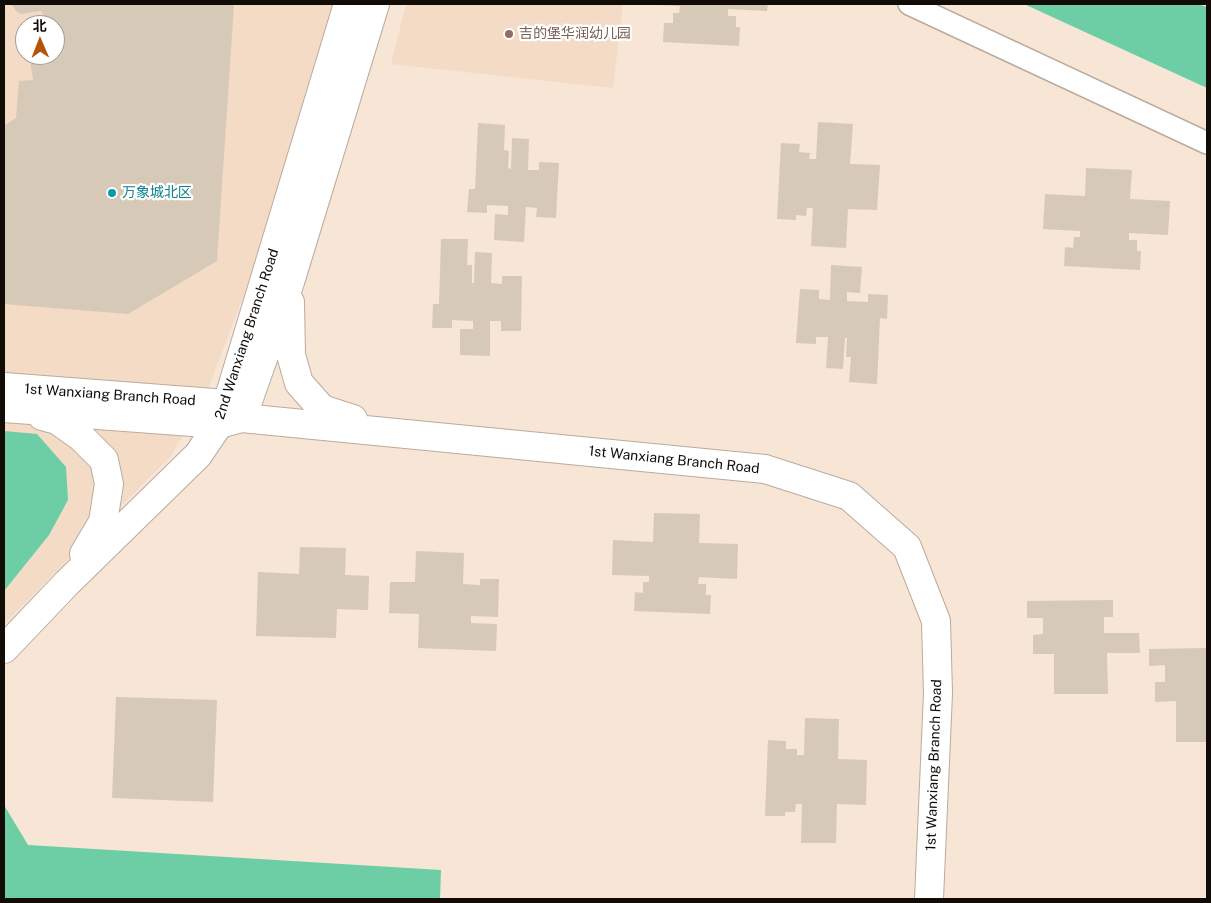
<!DOCTYPE html>
<html>
<head>
<meta charset="utf-8">
<style>
	body { margin:0 }
	#map { position:relative; width:1211px; height:903px; overflow:hidden; background:#f7e5d6; font-family:"Public Sans","Noto Sans SC",sans-serif }
	canvas { display:block }
	.frame { position:absolute; inset:0; border:5px solid #120c07; pointer-events:none }
	.north { position:absolute; left:15px; top:15px; width:50px; height:50px; box-sizing:border-box; background:#fff; border:1px solid #a09e9c; border-radius:50%; rotate:359deg; font-size:14px; font-weight:700; line-height:20px; text-align:center; color:#120c07 }
	.north::after { content:''; display:block; margin:auto; width:18px; height:22px; background:#b35408; clip-path:polygon(50% 0,100% 100%,50% 72%,0 100%) }
</style>
</head>
<body>
<div id="map">
<canvas width="1211" height="903"></canvas>
<div class="frame"></div>
<div class="north">北</div>
</div>
<script>
const ctx = document.querySelector('canvas').getContext('2d');
ctx.lineJoin = 'round';
function paint(path, color) {
  ctx.fillStyle = color;
  ctx.fill(path, 'evenodd');
}
function toPath(rows) {
  const path = new Path2D();
  for (const r of rows) {
    path.moveTo(r[0], r[1]);
    for (let i = 2; i < r.length; i += 2) path.lineTo(r[i], r[i + 1]);
  }
  return path;
}
function stroke(path, color, width, dash) {
  ctx.strokeStyle = color;
  ctx.lineWidth = width;
  ctx.lineCap = dash ? 'butt' : 'round';
  ctx.setLineDash(dash || []);
  ctx.stroke(path);
}
function drawText(font, color, halo, rows, align = 'center') {
  ctx.font = font + ' "Public Sans","Noto Sans SC",sans-serif';
  ctx.lineWidth = 4.5;
  ctx.setLineDash([]);
  ctx.textBaseline = 'middle';
  ctx.strokeStyle = halo;
  ctx.fillStyle = color;
  for (const [text, x, y, turn = 0] of rows) {
    ctx.save();
    ctx.translate(x, y);
    ctx.rotate((+turn || 0) * Math.PI / 180);
    ctx.textAlign = isNaN(turn) ? turn : align;
    if (halo) ctx.strokeText(text, 0, 0);
    ctx.fillText(text, 0, 0);
    ctx.restore();
  }
}
paint(toPath([
	[4,4,334,4,259,255,204,400,171,456,4,624],
	[25,25,55,25,55,55,25,55],
	[406,4,623,4,613,88,391,64]
]), '#f3dbc6');
paint(toPath([
	[1024,4,1197,4,1207,7,1207,88],
	[4,431,37,434,66,467,68,500,49,535,4,591],
	[4,805,28,845,441,870,440,899,4,899]
]), '#6dcda4');
paint(toPath([
	[11,4,234,4,217,261,128,314,4,304,4,126,16,118,19,81,33,80,30,59,27,55,55,55,55,25,25,25,45,18,41,11,21,14,16,11],
	[658,4,768,4,767,11,728,9,728,16,736,16,736,27,740,27,739,46,663,42,664,23,673,23,673,13,679,13,680,6,658,5],
	[818,122,853,124,850,164,880,165,877,210,848,209,846,248,811,246,813,208,807,208,806,216,796,215,796,220,777,219,781,143,800,144,799,152,810,153,809,159,816,159],
	[478,123,505,125,504,150,509,151,508,168,511,169,512,138,529,139,528,170,539,170,539,162,559,163,556,218,536,217,537,208,526,207,524,242,494,240,495,214,508,215,508,206,487,205,487,213,467,212,469,189,475,189],
	[1086,168,1132,170,1130,199,1170,201,1168,235,1129,233,1129,240,1137,240,1137,251,1141,251,1140,270,1064,266,1065,247,1073,248,1074,237,1080,237,1080,231,1043,229,1045,194,1085,196],
	[441,239,468,239,467,265,472,265,472,283,474,283,475,252,492,253,491,283,502,284,502,276,522,276,521,331,501,331,501,321,490,321,490,356,460,355,460,329,473,329,473,321,452,320,452,328,432,328,433,304,439,304],
	[831,265,862,267,860,293,847,292,847,301,868,302,868,294,888,295,887,319,880,318,877,384,849,382,851,357,846,357,847,338,845,338,843,369,826,368,828,337,816,337,816,344,796,343,800,289,819,290,819,299,830,300],
	[654,513,700,514,699,543,738,544,737,579,699,577,698,584,706,584,706,595,711,595,710,614,634,611,635,592,643,593,643,582,649,582,649,576,612,575,613,540,653,542],
	[300,547,346,548,345,575,369,576,368,610,337,609,336,638,256,636,258,572,299,574],
	[416,551,464,553,463,584,480,585,480,579,499,579,498,617,471,616,471,623,497,624,496,651,418,648,419,614,389,613,390,582,415,582],
	[1113,600,1113,617,1104,617,1104,633,1139,633,1140,653,1107,653,1108,694,1054,694,1054,654,1033,654,1033,635,1043,634,1043,618,1027,618,1027,601],
	[1207,648,1207,742,1176,742,1176,701,1155,702,1155,682,1165,682,1165,665,1149,666,1149,649],
	[116,697,217,700,213,802,112,798],
	[805,718,839,719,838,759,867,760,866,805,837,804,836,843,801,843,802,804,796,804,795,812,785,812,785,816,765,816,768,740,786,741,786,749,797,749,797,755,804,755]
]), '#d7c9b8');
const street = toPath([
	[909,4,1207,143]
]);
const secondary = toPath([
	[290,302,291,355,299,383,322,409,353,419],
	[4,387,227,404,239,415],
	[4,408,219,424,242,418,765,469,849,496,907,547,936,621,938,693,929,899],
	[42,416,57,420,81,437,104,460,109,484,103,522,84,554],
	[242,418,290,282,375,4],
	[4,649,67,583,198,455,219,424,227,404,348,4]
]);
stroke(street, '#bcab9c', 24);
stroke(secondary, '#bcab9c', 30);
stroke(street, '#fff', 21);
stroke(secondary, '#fff', 28);
for (const [x, y, r, color] of [
	[509,34,5,"#8d6e63"],
	[112,193,5,"#0f9aa8"]
]) {
  const dot = new Path2D();
  dot.arc(x, y, r, 0, 2 * Math.PI);
  ctx.fillStyle = color;
  ctx.fill(dot);
  stroke(dot, '#fff', 2);
}
drawText('14px', '#785e54', '#fff', [
	["吉的堡华润幼儿园",519,34]
], 'left');
drawText('14px', '#0d838f', '#fff', [
	["万象城北区",122,193]
], 'left');
drawText('14px', '#120c07', '#fff', [
	["2nd Wanxiang Branch Road",247,334,-72],
	["1st Wanxiang Branch Road",110,395,4],
	["1st Wanxiang Branch Road",674,460,6],
	["1st Wanxiang Branch Road",934,765,-88]
]);
</script>
</body>
</html>
